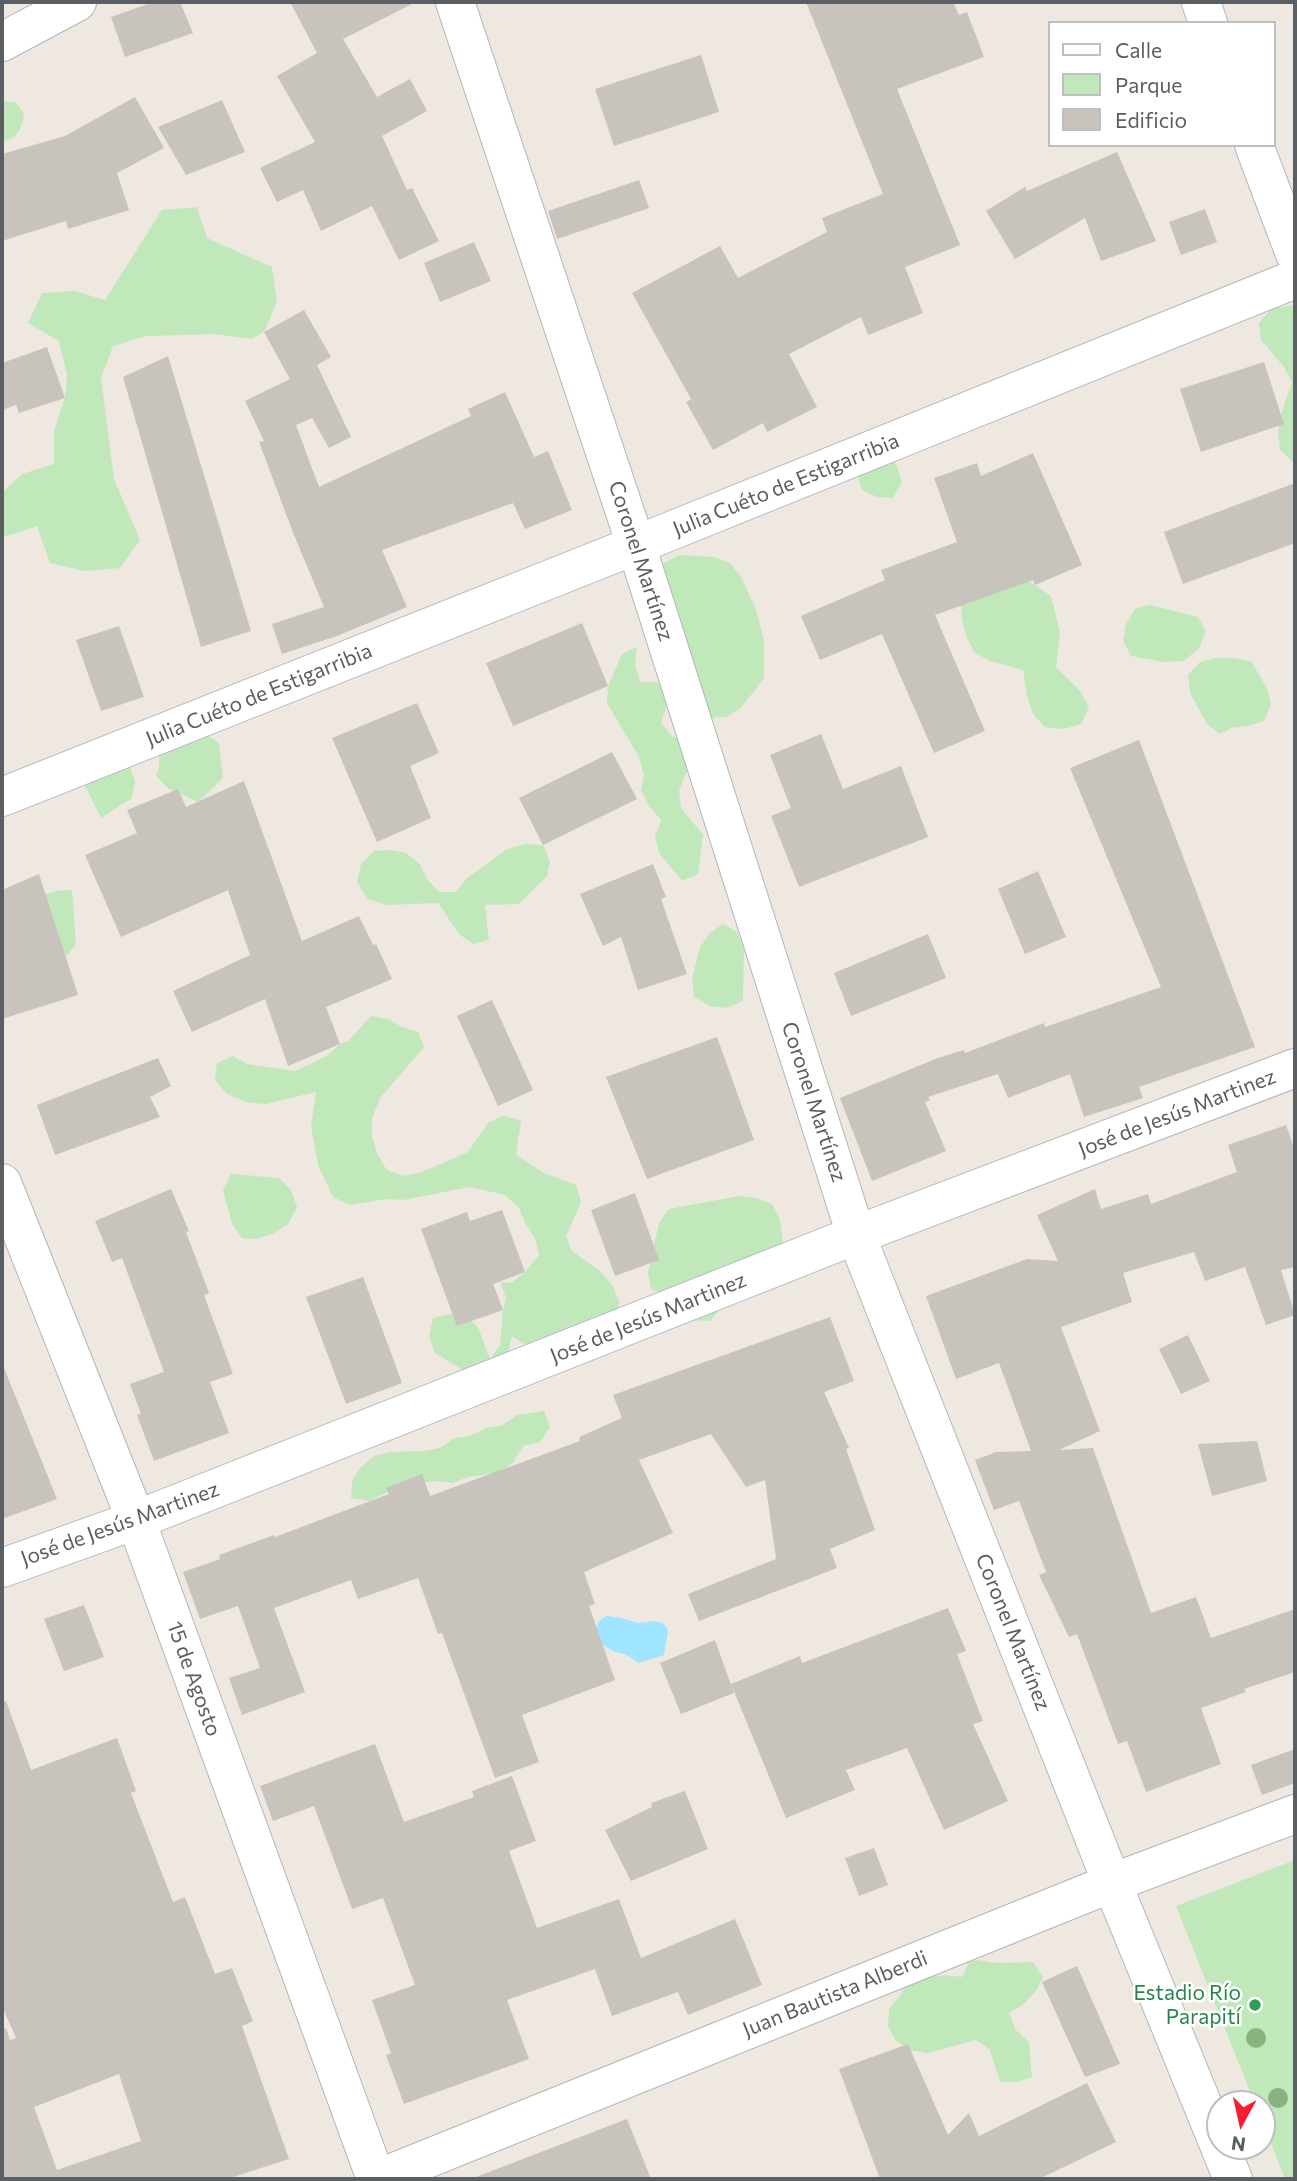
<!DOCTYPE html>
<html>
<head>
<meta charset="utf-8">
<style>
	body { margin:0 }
	#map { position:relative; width:1297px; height:2181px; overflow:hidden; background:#eee8e0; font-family:Commissioner,sans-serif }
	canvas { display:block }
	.frame { position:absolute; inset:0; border:4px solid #595f63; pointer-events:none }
	.legend { position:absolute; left:1048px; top:21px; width:228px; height:126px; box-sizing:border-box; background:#fff; border:2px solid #bdbfc1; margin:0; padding:9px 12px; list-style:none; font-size:21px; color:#595f63 }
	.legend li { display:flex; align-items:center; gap:14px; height:35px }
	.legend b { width:35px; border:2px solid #bdbfc1 }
	.north { position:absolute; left:1206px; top:2090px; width:70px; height:70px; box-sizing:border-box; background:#fff; border:2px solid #bdbfc1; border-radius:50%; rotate:188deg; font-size:19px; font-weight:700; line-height:28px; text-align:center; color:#595f63 }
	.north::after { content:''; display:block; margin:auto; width:24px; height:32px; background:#f71c2e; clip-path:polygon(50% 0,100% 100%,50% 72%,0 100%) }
</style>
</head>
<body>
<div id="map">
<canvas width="1297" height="2181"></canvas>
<div class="frame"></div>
<ul class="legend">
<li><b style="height:9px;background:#fff"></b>Calle</li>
<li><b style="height:19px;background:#c1e8ba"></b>Parque</li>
<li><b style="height:19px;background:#c9c3bd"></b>Edificio</li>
</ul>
<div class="north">N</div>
</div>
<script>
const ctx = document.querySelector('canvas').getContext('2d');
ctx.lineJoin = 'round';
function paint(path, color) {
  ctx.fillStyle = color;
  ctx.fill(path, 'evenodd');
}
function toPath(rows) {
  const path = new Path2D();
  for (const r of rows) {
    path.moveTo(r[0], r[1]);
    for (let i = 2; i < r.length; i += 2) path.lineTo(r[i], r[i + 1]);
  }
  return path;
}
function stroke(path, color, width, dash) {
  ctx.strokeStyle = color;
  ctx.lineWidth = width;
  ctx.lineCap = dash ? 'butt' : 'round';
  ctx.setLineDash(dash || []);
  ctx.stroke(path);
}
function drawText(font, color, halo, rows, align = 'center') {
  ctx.font = font + ' Commissioner,sans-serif';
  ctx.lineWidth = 5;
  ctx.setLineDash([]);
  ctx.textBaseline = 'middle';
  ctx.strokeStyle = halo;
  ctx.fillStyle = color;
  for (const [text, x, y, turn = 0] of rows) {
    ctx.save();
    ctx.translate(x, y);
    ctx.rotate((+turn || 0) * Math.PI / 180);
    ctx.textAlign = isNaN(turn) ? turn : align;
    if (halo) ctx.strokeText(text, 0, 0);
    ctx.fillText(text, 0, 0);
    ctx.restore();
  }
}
paint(toPath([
	[2,101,16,103,24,114,20,130,14,137,2,142],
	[197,207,207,238,272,267,277,301,264,332,251,339,215,334,146,336,113,346,101,378,114,479,140,540,120,568,84,571,50,563,37,526,4,537,2,523,2,493,22,474,54,464,54,430,65,398,67,375,59,341,28,323,42,293,75,291,105,300,162,210],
	[1295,305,1295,464,1280,450,1278,432,1281,415,1292,382,1284,367,1261,340,1259,323,1271,309],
	[884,452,896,464,902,482,893,498,877,497,862,490,857,474],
	[679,555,714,557,730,563,741,577,756,609,764,641,764,678,741,708,726,717,709,718,649,596,664,563],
	[1021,576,1051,596,1060,633,1056,667,1080,691,1089,707,1081,724,1064,729,1045,727,1033,714,1027,695,1023,670,990,661,974,652,966,636,962,619,961,602],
	[1150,605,1198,617,1206,632,1199,648,1184,661,1165,662,1131,656,1123,641,1126,624,1135,609],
	[637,647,635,664,640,682,656,682,671,692,661,723,672,736,687,742,692,757,679,791,681,808,703,835,698,874,682,881,659,853,655,836,661,820,650,807,641,791,644,775,639,757,607,703,608,686,622,654],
	[1216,658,1234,658,1251,661,1267,688,1271,704,1264,721,1248,726,1231,728,1220,734,1207,724,1190,693,1188,675,1200,662],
	[206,734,219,743,223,778,198,802,169,789,156,776,159,767,159,749],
	[129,765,135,781,132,798,101,818,85,786,84,768],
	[526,844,543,845,550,861,547,876,519,904,485,905,489,940,473,944,459,934,438,903,386,905,368,899,357,882,361,864,374,851,391,850,406,853,420,864,427,879,439,892,456,892,466,879,507,849],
	[72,890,76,944,66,957,23,903,56,891],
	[723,924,737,932,744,949,743,1001,727,1008,710,1006,694,997,692,979,700,947,710,933],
	[371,1016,388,1019,402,1027,418,1032,424,1047,380,1098,372,1118,372,1136,377,1153,386,1169,402,1176,420,1173,468,1152,488,1123,503,1116,521,1120,516,1155,544,1173,576,1185,581,1202,566,1236,572,1251,601,1272,613,1286,619,1301,617,1317,527,1346,512,1336,506,1362,466,1372,435,1353,429,1336,433,1318,449,1314,466,1316,478,1327,490,1359,500,1345,503,1310,506,1298,500,1282,511,1283,525,1272,539,1255,535,1238,525,1223,519,1208,505,1195,470,1187,403,1200,387,1199,350,1205,333,1197,318,1165,311,1126,316,1092,265,1104,246,1102,227,1094,215,1080,217,1063,233,1056,247,1064,295,1071,327,1056,340,1044,348,1041],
	[231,1174,279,1178,291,1190,297,1207,288,1224,272,1234,256,1239,242,1238,232,1224,223,1190],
	[739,1196,756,1198,773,1205,780,1220,783,1242,775,1258,746,1279,710,1321,691,1320,664,1294,651,1289,648,1272,659,1223,669,1209],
	[544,1411,550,1427,540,1442,523,1446,514,1461,502,1472,468,1477,453,1483,436,1481,401,1486,369,1501,351,1498,352,1481,360,1468,374,1456,391,1452,424,1451,440,1448,454,1438,470,1436,486,1428,503,1425,517,1415],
	[1295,1860,1295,2179,1285,2179,1262,2121,1262,2104,1255,2104,1176,1906],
	[977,1960,997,1963,1033,1962,1043,1977,1036,1991,1024,2004,1009,2013,1016,2030,1029,2042,1032,2077,1017,2082,1000,2082,990,2050,976,2040,927,2053,909,2050,896,2041,888,2026,889,2009,900,1996,908,1980,944,1975,962,1977,969,1962]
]), '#c1e8ba');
paint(toPath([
	[606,1616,622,1618,638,1623,655,1621,664,1624,668,1630,664,1655,639,1663,625,1654,615,1652,601,1644,596,1629,599,1621]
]), '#9fe5ff');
paint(toPath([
	[154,2,180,2,193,33,125,57,111,17],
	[290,2,416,2,343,39,377,97,410,79,427,111,382,136,407,190,412,188,439,241,399,260,372,206,321,231,303,190,277,202,260,168,315,142,277,76,317,53],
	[806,2,953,2,959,15,967,12,984,57,897,89,960,245,905,267,923,313,868,335,861,317,789,354,817,407,767,432,763,423,713,450,686,402,691,399,632,293,720,246,738,278,827,232,822,218,883,194],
	[701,55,719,112,614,146,595,89],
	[135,97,164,148,117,173,129,210,68,229,66,221,2,241,2,154,65,136],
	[222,100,245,152,186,175,158,127],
	[1117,152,1156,241,1101,261,1085,218,1015,259,986,211,1025,187,1027,191],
	[639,180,649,208,557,239,548,211],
	[1205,209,1217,242,1181,255,1169,222],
	[474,242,491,281,440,302,424,263],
	[304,310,331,357,317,365,351,437,329,448,312,418,296,425,319,487,471,416,468,409,505,392,534,457,548,451,572,510,525,529,513,503,382,550,407,607,337,636,282,654,272,624,324,607,292,530,259,442,264,441,245,401,290,379,264,332],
	[47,347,65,398,19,413,16,405,2,410,2,363],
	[168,356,251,631,201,647,123,377],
	[1264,362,1284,424,1201,452,1180,389],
	[1033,453,1082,565,1035,585,1033,580,935,615,985,731,934,753,882,634,820,660,801,616,885,580,881,570,957,542,934,478,977,463,981,476],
	[1295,483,1295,543,1183,584,1164,532],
	[582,623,608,686,513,726,486,663],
	[119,626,144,697,101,711,76,640],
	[417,703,439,753,410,766,431,818,377,842,332,738],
	[821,734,843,789,901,766,928,837,799,887,771,816,791,808,770,755],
	[1139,740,1255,1047,1139,1087,1143,1098,1084,1117,1070,1074,1008,1098,998,1074,928,1097,930,1100,925,1102,946,1151,872,1181,840,1098,938,1058,964,1050,965,1053,1044,1023,1045,1027,1161,987,1070,768],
	[612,752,637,799,543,845,519,798],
	[244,781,302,941,359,916,373,945,376,944,392,979,326,1007,340,1044,288,1066,265,999,192,1032,173,991,250,955,228,890,121,937,85,855,137,833,127,810,178,789,186,807],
	[653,864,666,897,661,899,687,974,638,990,621,937,603,946,580,894],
	[1038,871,1066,937,1025,954,998,889],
	[39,874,78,995,2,1019,2,890],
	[928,934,946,978,851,1016,834,973],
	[492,1000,533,1090,498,1106,457,1016],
	[717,1037,754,1140,647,1179,606,1077],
	[158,1058,171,1086,150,1097,160,1117,55,1155,37,1105],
	[1286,1125,1295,1151,1295,1267,1281,1270,1295,1315,1266,1325,1245,1267,1205,1281,1194,1252,1123,1273,1132,1302,1061,1327,1100,1431,1059,1450,1093,1448,1151,1613,1196,1597,1211,1638,1295,1609,1295,1672,1244,1689,1246,1692,1201,1708,1221,1764,1146,1792,1127,1741,1118,1744,1077,1634,1069,1637,1039,1575,1046,1572,1019,1501,994,1510,975,1460,996,1452,1031,1451,999,1363,956,1379,926,1296,1027,1259,1058,1261,1037,1215,1095,1189,1101,1209,1148,1194,1151,1204,1237,1172,1228,1145],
	[171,1189,189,1231,186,1232,209,1293,204,1295,233,1374,210,1382,229,1433,154,1461,137,1415,141,1414,130,1384,164,1372,122,1258,112,1262,95,1221],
	[635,1193,659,1260,615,1276,591,1210],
	[502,1210,525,1272,493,1284,503,1310,457,1326,421,1229,467,1212,470,1221],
	[363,1277,402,1383,346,1404,306,1297],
	[830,1317,854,1381,824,1392,849,1448,846,1449,875,1530,830,1549,837,1568,699,1621,688,1594,776,1559,765,1480,746,1487,711,1434,639,1460,673,1533,584,1572,595,1604,589,1606,615,1680,522,1715,539,1762,495,1778,442,1633,438,1634,418,1578,358,1599,351,1580,274,1608,305,1692,242,1715,229,1678,260,1668,238,1606,200,1619,183,1572,220,1559,219,1555,274,1535,275,1537,389,1494,386,1488,422,1474,430,1496,580,1441,579,1437,622,1418,613,1395],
	[1188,1335,1210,1381,1181,1394,1159,1349],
	[2,1363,57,1499,2,1519],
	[1257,1441,1267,1481,1212,1496,1198,1444],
	[84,1605,104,1657,64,1671,44,1619],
	[948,1608,966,1651,957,1654,983,1721,973,1724,1008,1801,944,1830,907,1748,846,1770,855,1790,786,1818,731,1684,800,1656,802,1663],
	[715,1640,734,1693,681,1714,660,1663],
	[6,1701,31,1770,117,1738,136,1791,131,1793,173,1902,185,1897,215,1974,232,1968,253,2021,242,2026,289,2159,227,2179,2,2179,2,2029,6,2028,10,2040,16,2038,2,2006,2,1702],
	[119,2074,141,2141,57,2170,34,2107],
	[375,1744,404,1822,474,1797,472,1791,512,1776,536,1841,509,1851,537,1928,619,1899,641,1958,735,1919,762,1985,688,2015,678,1992,612,2016,595,1969,507,2000,529,2059,404,2104,386,2055,391,2053,372,2000,415,1985,383,1898,352,1909,314,1806,273,1821,260,1786],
	[1295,1749,1295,1783,1262,1795,1251,1765],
	[685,1791,708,1849,631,1881,605,1830,652,1807,651,1803],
	[874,1848,888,1885,859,1896,845,1858],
	[1077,1966,1120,2064,1085,2077,1042,1982],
	[908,2044,948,2135,969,2113,979,2136,1087,2083,1116,2142,1039,2179,880,2179,839,2069],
	[627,2119,651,2179,477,2179,476,2177]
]), '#c9c3bd');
const street = toPath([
	[455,2,636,545,856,1235,1112,1883,1233,2179],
	[1201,2,1208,23],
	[2,42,77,2],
	[1254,145,1295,254],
	[2,797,636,545,1295,279],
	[2,1183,136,1520,376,2179],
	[2,1568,136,1520,856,1235,1295,1068],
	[377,2179,1112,1883,1295,1814]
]);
stroke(street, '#b1b5b9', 40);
stroke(street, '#fff', 38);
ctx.fillStyle = '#89b27e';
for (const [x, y] of [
	[1256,2038],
	[1278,2098]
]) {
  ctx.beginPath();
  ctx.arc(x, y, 10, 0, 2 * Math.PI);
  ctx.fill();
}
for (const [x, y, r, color] of [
	[1255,2005,7,"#2e9e5b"]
]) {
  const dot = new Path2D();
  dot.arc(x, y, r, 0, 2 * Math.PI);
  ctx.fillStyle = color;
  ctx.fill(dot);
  stroke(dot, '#fff', 2.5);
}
drawText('21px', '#595f63', '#fff', [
	["Julia Cuéto de Estigarribia",786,485,-22],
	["Coronel Martínez",641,561,72],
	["Julia Cuéto de Estigarribia",259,695,-22],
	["Coronel Martínez",814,1102,72],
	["José de Jesús Martinez",1177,1113,-21],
	["José de Jesús Martinez",648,1318,-22],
	["José de Jesús Martinez",120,1524,-20],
	["Coronel Martínez",1013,1632,68],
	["15 de Agosto",194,1679,70],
	["Juan Bautista Alberdi",835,1994,-22]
]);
drawText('21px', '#27864d', '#fff', [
	["Estadio Río",1241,1993],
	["Parapití",1241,2017]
], 'right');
</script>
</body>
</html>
